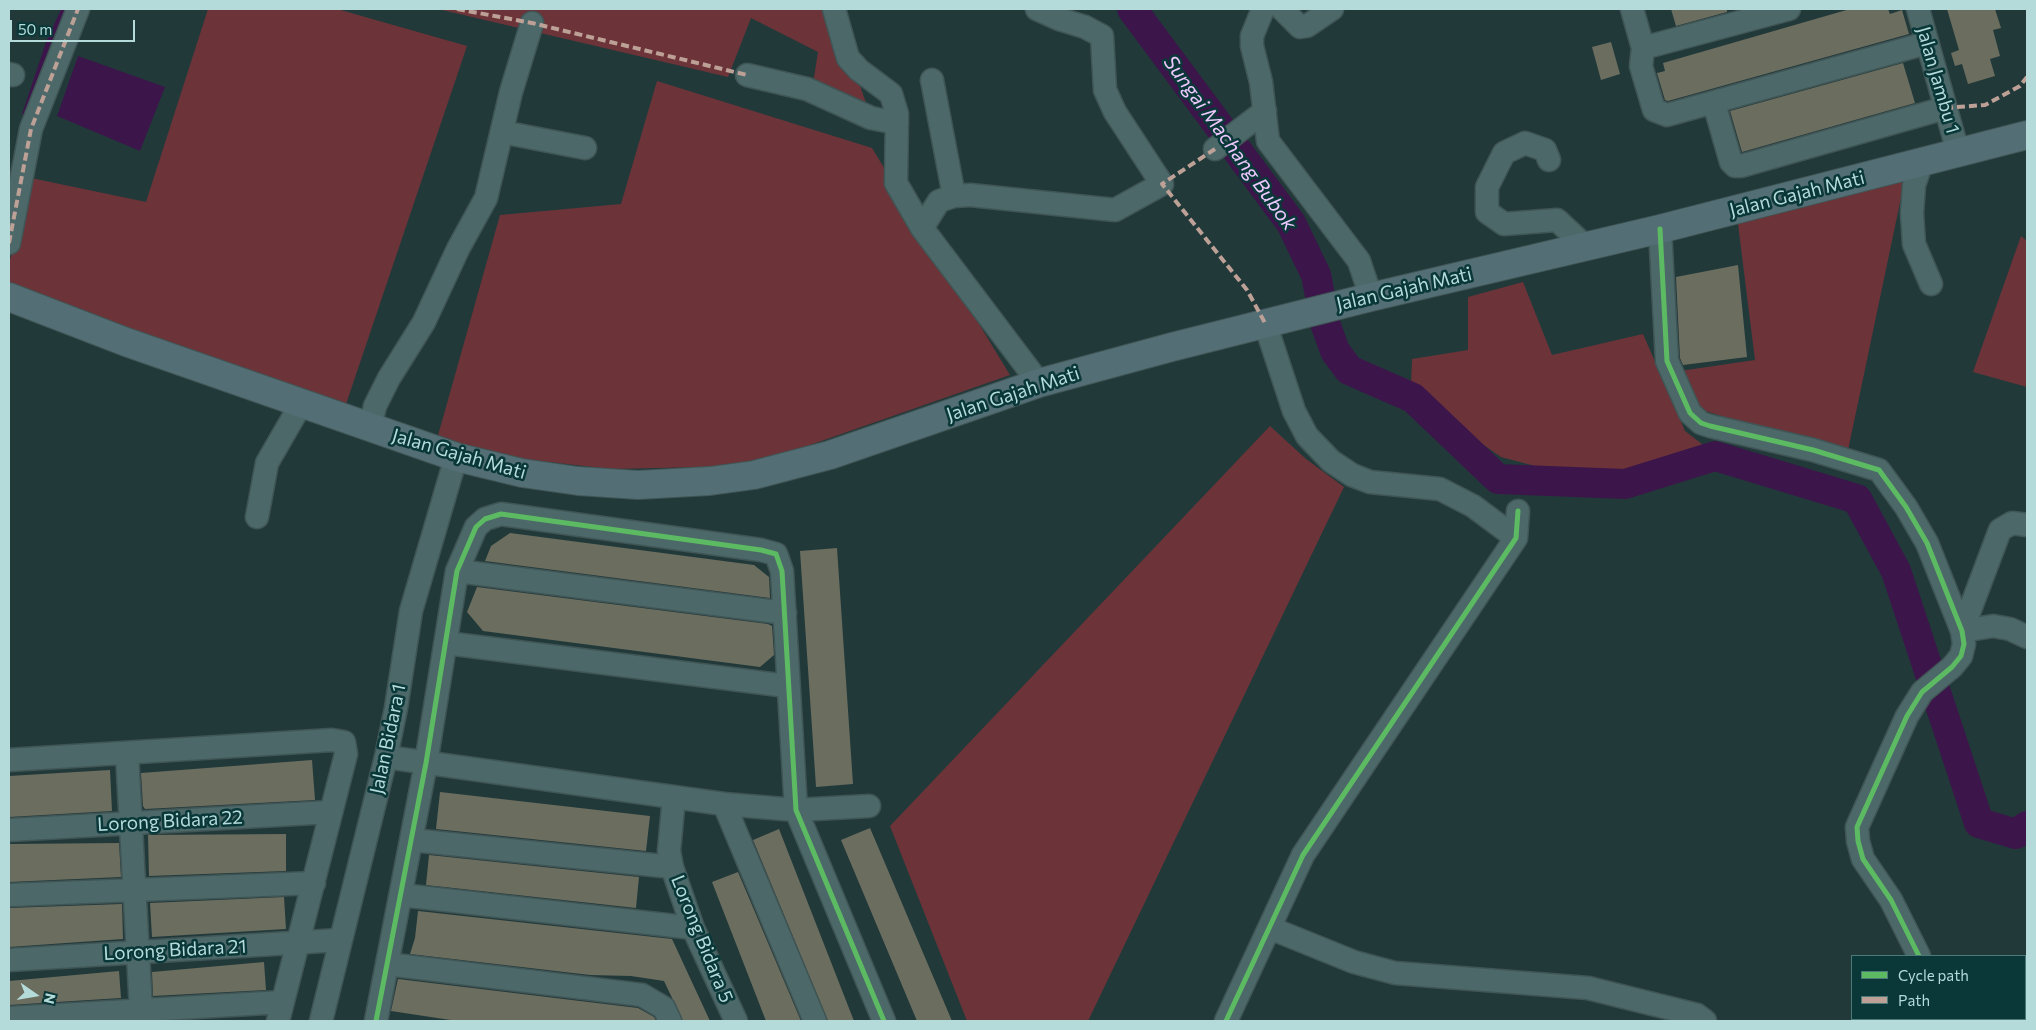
<!DOCTYPE html>
<html>
<head>
<meta charset="utf-8">
<style>
	body { margin:0 }
	#map { position:relative; width:2036px; height:1030px; overflow:hidden; background:#22393a; font-family:Commissioner,sans-serif }
	canvas { display:block }
	.frame { position:absolute; inset:0; border:10px solid #b4dada; pointer-events:none }
	.legend { position:absolute; left:1851px; top:955px; width:175px; height:65px; box-sizing:border-box; background:#0a3839; border:1px solid #4e7979; margin:0; padding:6px 9px; list-style:none; font-size:15px; color:#b4dada }
	.legend li { display:flex; align-items:center; gap:10px; height:25px }
	.legend b { width:25px; border:1px solid #4e7979 }
	.north { position:absolute; left:10px; top:970px; width:50px; height:50px; -webkit-text-stroke:4px #0a3839; paint-order:stroke; rotate:103deg; font-size:14px; font-weight:700; line-height:20px; text-align:center; color:#b4dada }
	.north::after { content:''; display:block; margin:auto; width:18px; height:22px; background:#b4dada; clip-path:polygon(50% 0,100% 100%,50% 72%,0 100%) }
	.scale { position:absolute; left:10px; top:20px; width:125px; height:22px; box-sizing:border-box; border:2px solid #b4dada; border-top:0; padding-left:6px; font-size:15px; line-height:18px; white-space:nowrap; color:#b4dada; -webkit-text-stroke:4px #0a3839; paint-order:stroke }
</style>
</head>
<body>
<div id="map">
<canvas width="2036" height="1030"></canvas>
<div class="frame"></div>
<ul class="legend">
<li><b style="height:6px;background:#5cba63"></b>Cycle path</li>
<li><b style="height:6px;background:#bda197"></b>Path</li>
</ul>
<div class="north">N</div>
<div class="scale">50 m</div>
</div>
<script>
const ctx = document.querySelector('canvas').getContext('2d');
ctx.lineJoin = 'round';
function paint(path, color) {
  ctx.fillStyle = color;
  ctx.fill(path, 'evenodd');
}
function toPath(rows) {
  const path = new Path2D();
  for (const r of rows) {
    path.moveTo(r[0], r[1]);
    for (let i = 2; i < r.length; i += 2) path.lineTo(r[i], r[i + 1]);
  }
  return path;
}
function stroke(path, color, width, dash) {
  ctx.strokeStyle = color;
  ctx.lineWidth = width;
  ctx.lineCap = dash ? 'butt' : 'round';
  ctx.setLineDash(dash || []);
  ctx.stroke(path);
}
function drawText(font, color, halo, rows, align = 'center') {
  ctx.font = font + ' Commissioner,sans-serif';
  ctx.lineWidth = 5;
  ctx.setLineDash([]);
  ctx.textBaseline = 'middle';
  ctx.strokeStyle = halo;
  ctx.fillStyle = color;
  for (const [text, x, y, turn = 0] of rows) {
    ctx.save();
    ctx.translate(x, y);
    ctx.rotate((+turn || 0) * Math.PI / 180);
    ctx.textAlign = isNaN(turn) ? turn : align;
    if (halo) ctx.strokeText(text, 0, 0);
    ctx.fillText(text, 0, 0);
    ctx.restore();
  }
}
paint(toPath([
	[208,9,337,9,467,46,344,410,9,287,9,264,31,178,146,202],
	[438,9,829,9,850,57,874,126,810,103,818,52,751,18,728,77],
	[657,81,872,148,1010,375,750,466,611,469,514,458,437,439,500,215,621,204],
	[1906,174,1847,455,1699,409,1680,371,1755,360,1738,224],
	[2021,236,2027,241,2027,387,1973,372],
	[1523,282,1552,355,1643,334,1685,431,1707,448,1619,474,1539,467,1501,457,1458,427,1411,385,1412,359,1468,350,1468,297],
	[1270,426,1306,459,1344,487,1088,1021,967,1021,890,826]
]), '#6c3439');
paint(toPath([
	[78,56,165,87,140,151,57,116]
]), '#3c164a');
stroke(toPath([
	[25,113,48,44,64,9]
]), '#3c164a', 5);
stroke(toPath([
	[1132,9,1291,223,1316,275,1326,326,1335,351,1349,370,1413,398,1498,479,1625,484,1715,456,1857,499,1896,571,1979,823,2016,834,2027,826]
]), '#3c164a', 30);
paint(toPath([
	[1671,9,1727,9,1727,12,1676,26],
	[1850,9,1888,9,1890,14,1902,10,1909,34,1668,101,1665,100,1657,73,1665,71,1663,63],
	[1947,9,1995,9,2001,28,1993,30,2000,56,1990,59,1995,76,1968,84,1962,64,1955,66,1951,53,1959,50],
	[1611,42,1620,74,1601,80,1592,47],
	[1903,63,1915,103,1742,152,1730,111],
	[1738,265,1747,357,1683,365,1680,358,1676,277],
	[510,533,754,565,769,577,770,598,485,561,491,546],
	[837,548,853,784,816,787,800,551],
	[477,587,768,624,772,626,774,655,760,667,483,631,467,612],
	[312,760,315,800,145,809,143,806,141,773],
	[110,770,112,811,9,817,9,776],
	[440,792,650,816,646,851,436,829],
	[870,828,952,1021,917,1021,841,840],
	[779,829,854,1021,828,1021,753,840],
	[286,834,286,871,149,876,148,835],
	[119,843,121,877,9,882,9,844],
	[429,855,639,877,636,908,426,885],
	[738,872,801,1021,766,1021,712,882],
	[284,897,286,929,152,937,150,903],
	[122,904,123,939,9,947,9,908],
	[418,911,672,939,710,1021,683,1021,664,981,631,976,590,975,410,954,415,938],
	[264,962,266,990,153,996,152,972],
	[119,971,121,998,9,1005,9,981],
	[398,979,638,1008,654,1017,656,1021,457,1021,391,1011]
]), '#6b6d5f');
const minor = toPath([
	[834,9,848,58,859,70,891,94,897,114,896,183,922,228,1039,383],
	[1263,9,1252,36,1252,46,1261,82,1268,141,1359,261,1371,297],
	[1282,9,1300,27,1307,26,1332,9],
	[1632,9,1643,48,1641,66,1654,110,1667,115,1927,43],
	[1918,9,1958,152],
	[1643,48,1789,9],
	[9,74,13,75],
	[747,75,807,89,871,118,897,123],
	[932,80,954,196],
	[1714,103,1731,162,1735,166,1741,166,1945,108],
	[502,132,585,148],
	[1215,149,1265,111],
	[1549,160,1545,150,1525,143,1504,153,1487,187,1487,212,1504,224,1557,220,1586,247],
	[1922,162,1914,185,1912,213,1914,244,1931,284],
	[922,228,939,201,954,196,970,195,1115,210,1162,184,1115,112,1105,90,1102,36,1085,27,1059,19,1037,9],
	[1660,229,1667,361,1690,413,1701,423,1710,426,1813,450,1879,470,1906,507,1927,543,1962,631,1964,644,1961,656,1952,667,1922,692,1907,716,1857,827,1858,841,1863,859,1891,900,1919,956],
	[9,243,31,129,78,9],
	[1265,323,1294,411,1307,436,1331,461,1352,475,1370,482,1440,489,1473,506,1516,538],
	[370,428,375,406,389,378,424,322,458,249,486,198,511,92,532,23],
	[257,517,267,463,301,404],
	[457,571,785,613],
	[1962,631,2000,530,2012,523,2027,525],
	[1962,631,1993,626,2010,629,2027,637],
	[446,643,787,686],
	[127,754,141,1010],
	[386,757,724,804,796,810,869,806],
	[9,760,332,740,344,742,346,754,278,1021],
	[674,797,669,851,672,867,693,928,736,1021],
	[724,804,815,1021],
	[9,830,331,812],
	[412,840,672,867],
	[9,895,314,883],
	[401,895,693,928],
	[1270,928,1354,962,1395,973,1588,988,1697,1015,1705,1021],
	[9,960,340,940],
	[387,964,642,995,664,1008,670,1021],
	[9,1018,283,1002],
	[1945,1019,1946,1021],
	[321,1021,386,757,396,708,411,611,456,457],
	[376,1021,426,763,457,571,476,527,485,519,501,514,761,550,776,554,782,571,796,810,884,1021],
	[1226,1021,1303,855,1516,538,1518,511],
	[1869,1021,1872,1019]
]);
const major = toPath([
	[9,297,126,342,456,457,522,473,578,481,638,485,710,481,754,475,830,455,1039,383,1172,347,1371,297,1660,229,2027,135]
]);
stroke(minor, '#405555', 25);
stroke(major, '#405555', 30);
stroke(minor, '#4c6868', 22);
stroke(major, '#536e74', 28);
stroke(toPath([
	[457,9,532,23,747,75],
	[1945,108,1985,105,2020,86,2027,77],
	[1215,149,1162,184,1247,290,1265,323],
	[9,243,31,129,78,9]
]), '#bda197', 4, [8, 4]);
stroke(toPath([
	[1660,229,1667,361,1690,413,1701,423,1710,426,1813,450,1879,470,1906,507,1927,543,1962,631,1964,644,1961,656,1952,667,1922,692,1907,716,1857,827,1858,841,1863,859,1891,900,1919,956],
	[376,1021,426,763,457,571,476,527,485,519,501,514,761,550,776,554,782,571,796,810,884,1021],
	[1226,1021,1303,855,1516,538,1518,511]
]), '#5cba63', 5);
drawText('19px', '#b4dada', '#0a3839', [
	["Jalan Jambu 1",1938,80,74],
	["Jalan Gajah Mati",1797,194,-14],
	["Jalan Gajah Mati",1404,289,-13],
	["Jalan Gajah Mati",1013,394,-18],
	["Jalan Gajah Mati",459,454,16],
	["Jalan Bidara 1",388,739,-78],
	["Lorong Bidara 22",170,821,-3],
	["Lorong Bidara 5",702,939,68],
	["Lorong Bidara 21",175,950,-3]
]);
drawText('italic 20px', '#efc8fd', '#0a3839', [
	["Sungai Machang Bubok",1230,143,54]
]);
</script>
</body>
</html>
